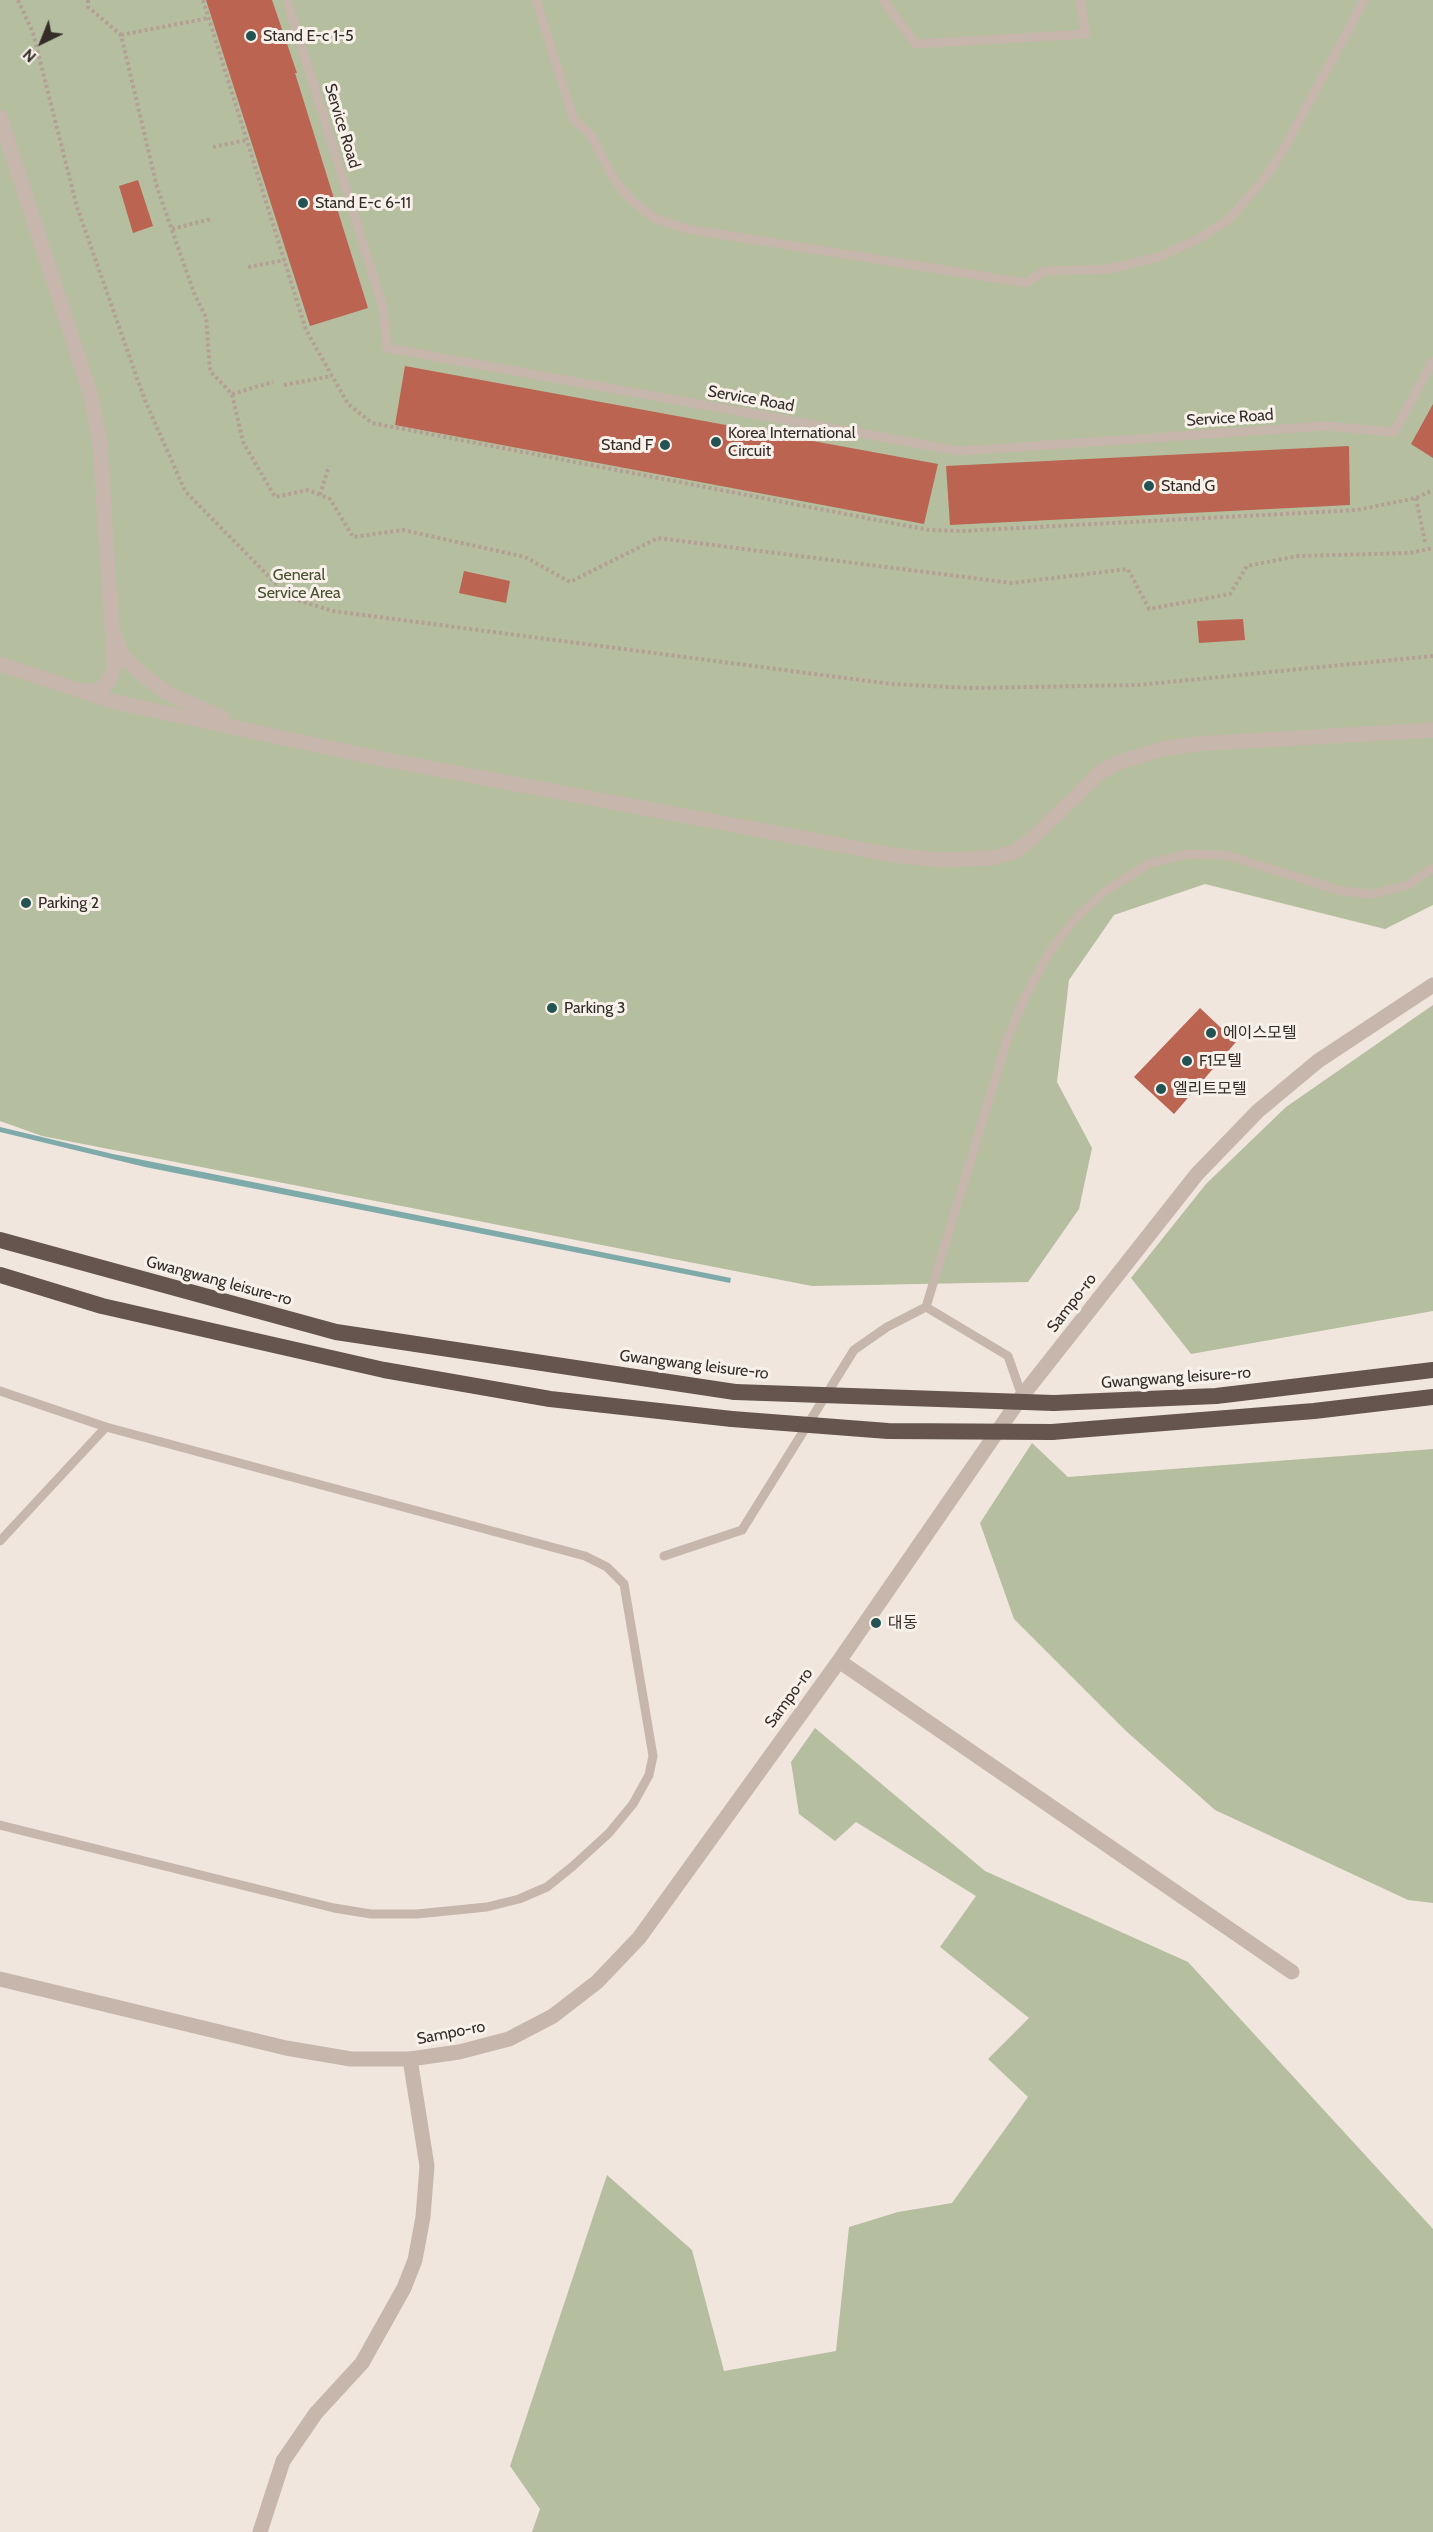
<!DOCTYPE html>
<html>
<head>
<meta charset="utf-8">
<style>
	body { margin:0 }
	#map { position:relative; width:1433px; height:2532px; overflow:hidden; background:#f0e6de; font-family:Cabin,sans-serif }
	canvas { display:block }
	.north { position:absolute; left:12px; top:12px; width:60px; height:60px; -webkit-text-stroke:4px #f8f1ea; paint-order:stroke; rotate:223deg; font-size:16px; font-weight:700; line-height:24px; text-align:center; color:#352c29 }
	.north::after { content:''; display:block; margin:auto; width:21px; height:27px; background:#352c29; clip-path:polygon(50% 0,100% 100%,50% 72%,0 100%) }
</style>
</head>
<body>
<div id="map">
<canvas width="1433" height="2532"></canvas>
<div class="north">N</div>
</div>
<script>
const ctx = document.querySelector('canvas').getContext('2d');
ctx.lineJoin = 'round';
function paint(path, color) {
  ctx.fillStyle = color;
  ctx.fill(path, 'evenodd');
}
function toPath(rows) {
  const path = new Path2D();
  for (const r of rows) {
    path.moveTo(r[0], r[1]);
    for (let i = 2; i < r.length; i += 2) path.lineTo(r[i], r[i + 1]);
  }
  return path;
}
function stroke(path, color, width, dash) {
  ctx.strokeStyle = color;
  ctx.lineWidth = width;
  ctx.lineCap = dash ? 'butt' : 'round';
  ctx.setLineDash(dash || []);
  ctx.stroke(path);
}
function drawText(font, color, halo, rows, align = 'center') {
  ctx.font = font + ' Cabin,"Noto Sans KR",sans-serif';
  ctx.lineWidth = 6;
  ctx.setLineDash([]);
  ctx.textBaseline = 'middle';
  ctx.strokeStyle = halo;
  ctx.fillStyle = color;
  for (const [text, x, y, turn = 0] of rows) {
    ctx.save();
    ctx.translate(x, y);
    ctx.rotate((+turn || 0) * Math.PI / 180);
    ctx.textAlign = isNaN(turn) ? turn : align;
    if (halo) ctx.strokeText(text, 0, 0);
    ctx.fillText(text, 0, 0);
    ctx.restore();
  }
}
paint(toPath([
	[0,0,1433,0,1433,905,1385,929,1205,884,1114,915,1069,980,1057,1082,1092,1148,1079,1209,1028,1282,812,1286,42,1136,0,1121],
	[1433,1005,1433,1311,1191,1354,1131,1278,1206,1184,1286,1107],
	[1032,1443,1068,1477,1433,1449,1433,1903,1408,1900,1215,1810,1126,1731,1014,1619,980,1523],
	[815,1728,985,1871,1188,1962,1433,2229,1433,2532,532,2532,540,2509,510,2466,607,2175,692,2250,724,2371,836,2351,849,2227,898,2212,952,2203,1028,2097,988,2059,1029,2018,940,1947,976,1896,856,1822,835,1841,799,1814,791,1762]
]), '#b5be9f');
paint(toPath([
	[0,1127,113,1154,731,1278,730,1283,145,1167,0,1132]
]), '#7faaaa');
paint(toPath([
	[206,0,272,0,297,73,295,73,368,308,310,326],
	[138,180,153,226,133,233,119,186],
	[405,366,938,464,924,524,395,425],
	[1433,404,1433,458,1411,444],
	[1349,446,1350,505,950,525,946,466],
	[464,571,510,581,506,603,459,593],
	[1243,619,1245,640,1199,643,1197,621],
	[1200,1008,1236,1042,1174,1114,1134,1077]
]), '#ba6451');
stroke(toPath([
	[18,0,33,33,77,207,144,398,185,491,290,598,333,611,891,684,971,688,1138,685,1433,656],
	[88,0,88,7,121,35,157,187,194,293,206,317,210,371,232,394,243,442,275,497,308,490,330,499,353,537,403,530,525,557,570,582,658,538,1012,583,1128,569,1149,609,1230,594,1247,566,1298,556,1410,553,1433,548],
	[203,0,306,330,348,404,372,423,929,530,962,531,1357,510,1416,498,1433,490],
	[121,35,209,18],
	[213,147,247,140],
	[172,229,211,219],
	[248,267,285,260],
	[284,385,332,376],
	[232,394,273,382],
	[320,495,329,466],
	[1416,498,1425,542]
]), '#b3a095', 4, [3, 3]);
stroke(toPath([
	[287,0,383,307,387,348,959,451,1325,426,1394,432,1433,361],
	[536,0,574,120,591,135,615,181,630,199,654,218,687,229,1026,283,1044,271,1108,269,1159,257,1198,239,1229,219,1265,178,1285,147,1364,0],
	[883,0,916,44,1086,34,1080,0],
	[926,1307,1008,1356,1022,1396],
	[0,1391,106,1427,585,1556,607,1567,624,1584,653,1756,649,1775,633,1804,609,1833,573,1866,547,1887,519,1899,487,1907,417,1914,371,1914,334,1908,0,1825],
	[0,1541,106,1427],
	[664,1556,742,1530,854,1350,887,1327,926,1307,1007,1040,1025,997,1050,951,1075,919,1104,892,1150,863,1189,854,1226,855,1341,891,1373,894,1408,885,1433,868]
]), '#c7b6ab', 9);
stroke(toPath([
	[0,117,91,396,100,444,112,629,123,657,143,675,167,693,223,718],
	[0,664,115,702,377,758,893,855,941,860,992,858,1014,852,1032,839,1099,773,1117,763,1162,749,1194,744,1433,730],
	[85,691,99,690,108,682,114,668,113,641],
	[839,1661,1292,1972],
	[260,2532,283,2461,316,2413,362,2363,404,2288,415,2260,423,2217,427,2166,410,2059]
]), '#c7b6ab', 15);
stroke(toPath([
	[0,1979,286,2048,351,2059,410,2059,459,2052,509,2039,553,2016,597,1982,639,1938,839,1661,1022,1396,1197,1174,1258,1111,1318,1061,1433,985]
]), '#c7b6ab', 15);
stroke(toPath([
	[0,1240,336,1332,735,1392],
	[0,1275,102,1306,384,1370,550,1399,732,1419],
	[1054,1403,1216,1396,1433,1370],
	[1052,1432,1314,1411,1433,1397]
]), '#66544e', 16);
stroke(toPath([
	[735,1392,1054,1403],
	[732,1419,888,1431,1052,1432]
]), '#66544e', 16);
for (const [x, y, r, color] of [
	[251,36,6,"#235353"],
	[303,203,6,"#235353"],
	[716,442,6,"#235353"],
	[665,445,6,"#235353"],
	[1149,486,6,"#235353"],
	[26,903,6,"#235353"],
	[552,1008,6,"#235353"],
	[1211,1033,6,"#235353"],
	[1187,1061,6,"#235353"],
	[1161,1089,6,"#235353"],
	[876,1623,6,"#235353"]
]) {
  const dot = new Path2D();
  dot.arc(x, y, r, 0, 2 * Math.PI);
  ctx.fillStyle = color;
  ctx.fill(dot);
  stroke(dot, '#f8f1ea', 2);
}
drawText('16px', '#352c29', '#f8f1ea', [
	["Stand E-c 1-5",263,36],
	["Stand E-c 6-11",315,203],
	["Korea International",728,433],
	["Circuit",728,451],
	["Stand F",653,445,"right"],
	["Stand G",1161,486],
	["Parking 2",38,903],
	["Parking 3",564,1008],
	["에이스모텔",1223,1033],
	["F1모텔",1199,1061],
	["엘리트모텔",1173,1089],
	["대동",888,1623]
], 'left');
drawText('16px', '#352c29', '#f8f1ea', [
	["Service Road",342,126,73],
	["Service Road",751,399,10],
	["Service Road",1230,418,-4],
	["Gwangwang leisure-ro",219,1281,15],
	["Sampo-ro",1072,1303,-52],
	["Gwangwang leisure-ro",694,1365,7],
	["Gwangwang leisure-ro",1176,1378,-4],
	["Sampo-ro",789,1698,-54],
	["Sampo-ro",451,2033,-11]
]);
drawText('16px', '#47512f', '#f8f1ea', [
	["General",299,575],
	["Service Area",299,593]
]);
</script>
</body>
</html>
